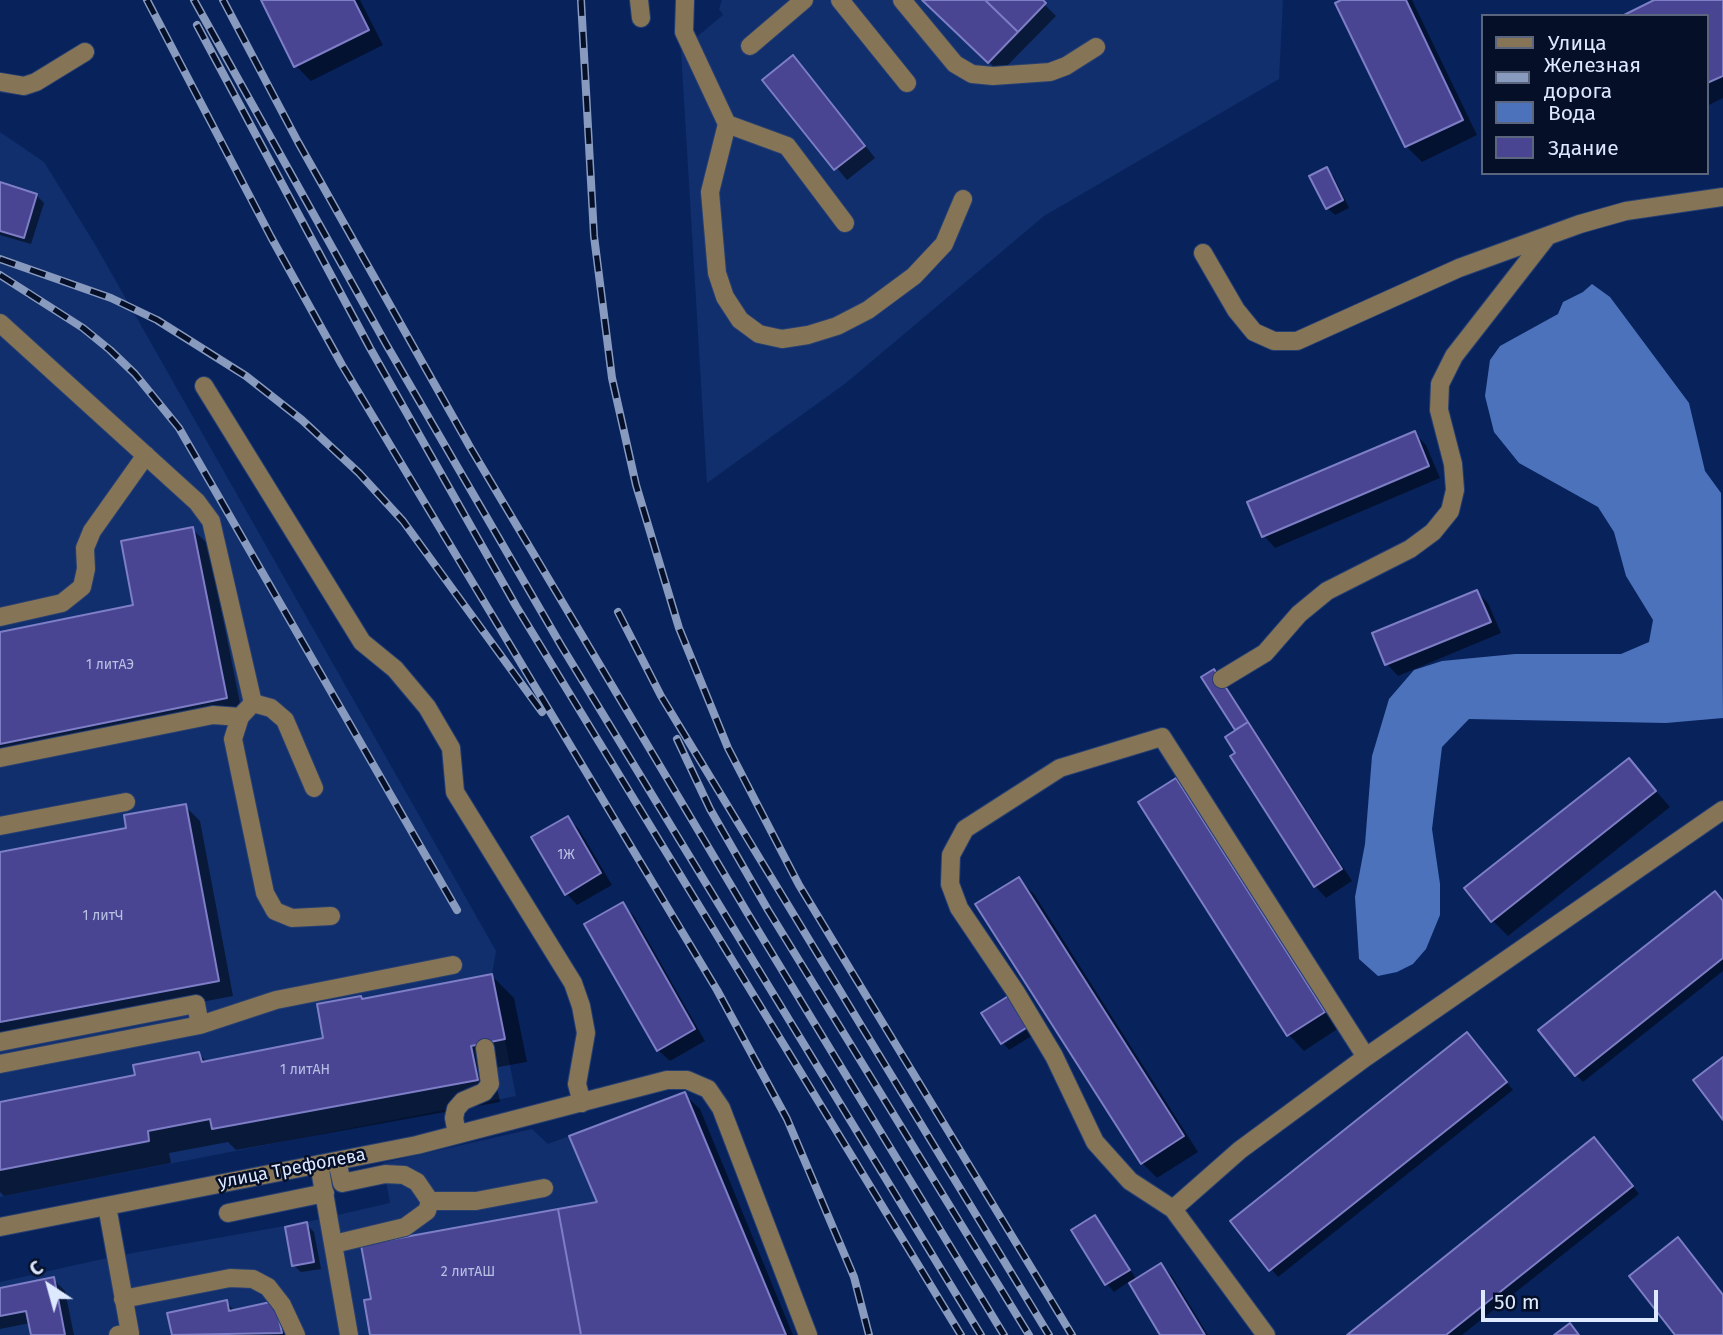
<!DOCTYPE html>
<html>
<head>
<meta charset="utf-8">
<style>
	body { margin:0 }
	#map { position:relative; width:1723px; height:1335px; overflow:hidden; background:#08235c; font-family:"Fira Sans",sans-serif }
	canvas { display:block }
	.legend { position:absolute; left:1481px; top:14px; width:228px; height:161px; box-sizing:border-box; background:#050f28; border:2px solid #5b667e; margin:0; padding:9px 12px; list-style:none; font-size:21px; color:#dde9ff }
	.legend li { display:flex; align-items:center; gap:14px; height:35px }
	.legend b { width:35px; border:2px solid #5b667e }
	.north { position:absolute; left:14px; top:1251px; width:70px; height:70px; -webkit-text-stroke:5px #050f28; paint-order:stroke; rotate:324deg; font-size:19px; font-weight:700; line-height:28px; text-align:center; color:#dde9ff }
	.north::after { content:''; display:block; margin:auto; width:24px; height:32px; background:#dde9ff; clip-path:polygon(50% 0,100% 100%,50% 72%,0 100%) }
	.scale { position:absolute; left:1481px; top:1290px; width:177px; height:32px; box-sizing:border-box; border:4px solid #dde9ff; border-top:0; padding-left:9px; font-size:21px; line-height:24px; white-space:nowrap; color:#dde9ff; -webkit-text-stroke:5px #050f28; paint-order:stroke }
</style>
</head>
<body>
<div id="map">
<canvas width="1723" height="1335"></canvas>
<ul class="legend">
<li><b style="height:9px;background:#857456"></b>Улица</li>
<li><b style="height:9px;background:#889abe"></b>Железная дорога</li>
<li><b style="height:19px;background:#4c72bc"></b>Вода</li>
<li><b style="height:19px;background:#494592"></b>Здание</li>
</ul>
<div class="north">С</div>
<div class="scale">50 m</div>
</div>
<script>
const ctx = document.querySelector('canvas').getContext('2d');
ctx.lineJoin = 'round';
function paint(path, color) {
  ctx.fillStyle = color;
  ctx.fill(path, 'evenodd');
}
function toPath(rows) {
  const path = new Path2D();
  for (const r of rows) {
    path.moveTo(r[0], r[1]);
    for (let i = 2; i < r.length; i += 2) path.lineTo(r[i], r[i + 1]);
  }
  return path;
}
function stroke(path, color, width, dash) {
  ctx.strokeStyle = color;
  ctx.lineWidth = width;
  ctx.lineCap = dash ? 'butt' : 'round';
  ctx.setLineDash(dash || []);
  ctx.stroke(path);
}
function drawText(font, color, halo, rows, align = 'center') {
  ctx.font = font + ' "Fira Sans",sans-serif';
  ctx.lineWidth = 5;
  ctx.setLineDash([]);
  ctx.textBaseline = 'middle';
  ctx.strokeStyle = halo;
  ctx.fillStyle = color;
  for (const [text, x, y, turn = 0] of rows) {
    ctx.save();
    ctx.translate(x, y);
    ctx.rotate((+turn || 0) * Math.PI / 180);
    ctx.textAlign = isNaN(turn) ? turn : align;
    if (halo) ctx.strokeText(text, 0, 0);
    ctx.fillText(text, 0, 0);
    ctx.restore();
  }
}
paint(toPath([
	[722,0,1283,0,1279,79,1044,216,846,383,707,483,681,50,723,15,719,9],
	[0,132,44,162,96,246,496,951,492,974,516,1096,0,1197],
	[685,1092,786,1335,0,1335,0,1282,116,1256,307,1222,390,1203,383,1163,532,1129,548,1144]
]), '#112f6d');
paint(toPath([
	[1592,284,1610,297,1689,403,1705,471,1721,493,1723,718,1666,723,1469,719,1442,747,1432,829,1440,884,1440,915,1426,949,1413,964,1397,972,1378,976,1359,959,1355,897,1365,844,1372,756,1389,699,1414,670,1442,661,1515,654,1621,654,1649,642,1653,620,1626,576,1614,532,1598,507,1519,463,1494,432,1485,396,1490,360,1500,346,1558,314,1563,302,1583,292]
]), '#4c72bc');
paint(toPath([
	[263,0,360,0,383,45,311,81,296,66],
	[924,0,1040,0,1056,16,1000,73],
	[1345,0,1412,0,1477,135,1422,162,1406,146],
	[1658,0,1723,0,1723,98,1707,106,1707,16],
	[804,69,875,158,847,180,764,80],
	[1327,169,1334,177,1349,208,1335,215,1327,208],
	[0,184,36,195,44,203,31,244,0,235],
	[1414,433,1426,445,1440,478,1275,548,1264,536],
	[192,529,208,544,242,713,11,759,0,749,0,633,135,606],
	[1477,592,1488,603,1501,633,1398,676,1387,664],
	[1221,678,1352,881,1326,898,1315,886,1237,754,1238,730],
	[1629,760,1670,807,1508,936,1492,920],
	[1175,780,1191,796,1339,1028,1304,1051,1289,1035,1141,803],
	[185,806,200,821,233,996,0,1040,0,854,128,829],
	[568,818,579,829,612,885,577,905,566,893],
	[1018,879,1034,894,1198,1152,1157,1178,1142,1163],
	[1723,902,1723,971,1583,1082,1576,1075],
	[623,904,634,916,705,1041,670,1061,658,1050],
	[492,976,514,998,527,1062,493,1068,500,1102,236,1150,228,1142,169,1153,171,1163,4,1196,0,1192,0,1104,137,1077,199,1054,208,1063,325,1040,364,1001],
	[1031,1027,1035,1034,1009,1050,1004,1044],
	[1474,1042,1513,1090,1278,1277,1232,1222],
	[684,1094,700,1109,793,1335,372,1335,600,1204],
	[1602,1147,1639,1194,1462,1335,1349,1335],
	[1095,1217,1137,1280,1161,1265,1172,1276,1208,1335,1163,1335,1130,1281,1114,1292,1107,1284,1074,1231],
	[306,1224,314,1232,321,1269,301,1272,293,1265],
	[53,1279,65,1291,74,1335,33,1335,30,1323,0,1329,0,1290],
	[226,1302,236,1312,274,1303,290,1335,174,1335,170,1314]
]), '#0007');
const building = toPath([
	[261,0,354,0,369,30,294,67,261,0],
	[922,0,985,0,1018,32,988,63,922,0],
	[985,0,1043,0,1046,3,1018,32,985,0],
	[1341,0,1406,0,1463,120,1405,147,1335,3,1341,0],
	[1654,0,1723,0,1723,76,1707,83,1707,16,1622,16,1654,0],
	[793,55,865,146,834,170,762,80,793,55],
	[1327,167,1343,200,1326,209,1309,176,1327,167],
	[0,182,37,194,24,238,0,231,0,182],
	[1415,431,1429,466,1262,537,1247,502,1415,431],
	[193,527,227,698,0,744,0,632,133,605,121,541,193,527],
	[1477,590,1491,622,1385,665,1372,633,1477,590],
	[1214,669,1248,722,1235,730,1201,677,1214,669],
	[1248,722,1342,869,1314,887,1230,756,1235,753,1225,737,1248,722],
	[1629,758,1656,791,1491,922,1464,888,1629,758],
	[1176,778,1325,1012,1287,1036,1138,802,1176,778],
	[186,804,219,981,0,1022,0,852,126,828,124,815,186,804],
	[568,816,601,873,565,895,531,837,568,816],
	[1019,877,1184,1136,1141,1164,975,904,1019,877],
	[1715,891,1723,901,1723,958,1575,1076,1538,1030,1715,891],
	[623,902,695,1029,657,1051,584,924,623,902],
	[492,974,505,1039,471,1046,478,1080,212,1129,210,1119,148,1131,149,1141,0,1170,0,1102,135,1075,133,1065,199,1052,202,1062,323,1038,317,1004,361,996,362,999,492,974],
	[1010,995,1029,1026,1001,1044,981,1013,1010,995],
	[1467,1032,1507,1082,1269,1271,1230,1221,1467,1032],
	[1723,1057,1723,1120,1693,1080,1723,1057],
	[685,1092,786,1335,581,1335,558,1209,597,1202,569,1136,685,1092],
	[1594,1137,1633,1186,1446,1335,1347,1335,1594,1137],
	[558,1209,581,1335,370,1335,364,1300,371,1299,361,1245,558,1209],
	[1095,1215,1130,1270,1105,1285,1071,1230,1095,1215],
	[307,1222,314,1262,292,1266,285,1227,307,1222],
	[1678,1237,1723,1295,1723,1335,1675,1335,1629,1276,1678,1237],
	[1161,1263,1205,1335,1160,1335,1129,1283,1161,1263],
	[54,1277,65,1335,31,1335,26,1311,0,1316,0,1288,54,1277],
	[227,1300,229,1311,275,1301,282,1333,172,1335,167,1313,227,1300],
	[1570,1323,1579,1335,1554,1335,1570,1323]
]);
paint(building, '#494592');
stroke(building, '#7d7ec5', 2);
const minor = toPath([
	[639,0,641,18],
	[685,0,684,32,727,124],
	[840,0,907,83],
	[902,0,955,64,972,74,993,76,1050,72,1066,66,1096,47],
	[750,46,804,0],
	[0,82,24,86,36,82,85,52],
	[845,223,787,146,727,124,710,192,717,273,725,297,740,320,759,334,782,339,808,335,837,326,868,310,914,276,944,244,963,199],
	[1203,253,1236,310,1254,332,1274,341,1297,341,1459,268,1580,224,1626,211,1723,197],
	[0,323,197,502,211,521,253,703,240,717,233,739,265,893,275,911,292,918,331,916],
	[204,386,362,642,395,669,427,707,451,748,455,792,573,983,581,1006,586,1033,577,1084,582,1103],
	[0,617,62,603,82,587,86,569,85,548,92,531,146,455],
	[1222,679,1265,653,1299,614,1327,591,1410,549,1433,532,1450,511,1455,490,1453,464,1439,410,1440,384,1454,356,1546,238],
	[253,703,271,708,285,720,314,788],
	[0,758,213,715,240,717],
	[0,826,126,802],
	[0,1042,196,1004,200,1025],
	[0,1064,200,1025,276,1000,453,965],
	[457,1134,454,1118,456,1109,463,1101,484,1092,490,1084,485,1048],
	[319,1164,349,1335],
	[430,1201,476,1201,544,1188],
	[107,1206,130,1333,118,1335],
	[1173,1209,1130,1181,1095,1142,1054,1056,1015,991,959,908,950,884,951,855,965,829,1060,768,1162,737,1366,1057],
	[228,1213,325,1193],
	[0,1227,417,1145,667,1080,687,1080,708,1089,721,1108,808,1335],
	[334,1244,405,1227,427,1211,430,1201,417,1182,404,1175,385,1174,342,1183,337,1161],
	[123,1299,230,1278,253,1279,268,1287,282,1305,296,1335],
	[1266,1335,1173,1209,1240,1150,1366,1057,1723,810]
]);
stroke(minor, '#263f73', 20);
stroke(minor, '#857456', 18);
const rail = toPath([
	[147,0,271,237,342,365,717,990,787,1119,854,1277,869,1335],
	[194,0,386,344,562,647,981,1335],
	[223,0,298,142,470,447,748,914,1004,1335],
	[581,0,594,236,612,378,636,485,679,628,728,748,799,885,1072,1335],
	[197,25,370,348,516,606,961,1335],
	[0,259,111,298,157,320,246,376,302,420,359,473,403,521,542,712],
	[0,275,83,328,110,350,135,374,179,428,457,910],
	[618,612,661,696,1049,1335],
	[677,739,710,809,768,910,1029,1335]
]);
stroke(rail, '#889abe', 8);
stroke(rail, '#050f28', 5, [16]);
drawText('14px', '#b8c0e4', null, [
	["1 литАЭ",110,665],
	["1Ж",566,855],
	["1 литЧ",103,916],
	["1 литАН",305,1070],
	["2 литАШ",468,1272]
]);
drawText('18px', '#dde9ff', '#050f28', [
	["улица Трефолева",292,1169,-11]
]);
</script>
</body>
</html>
